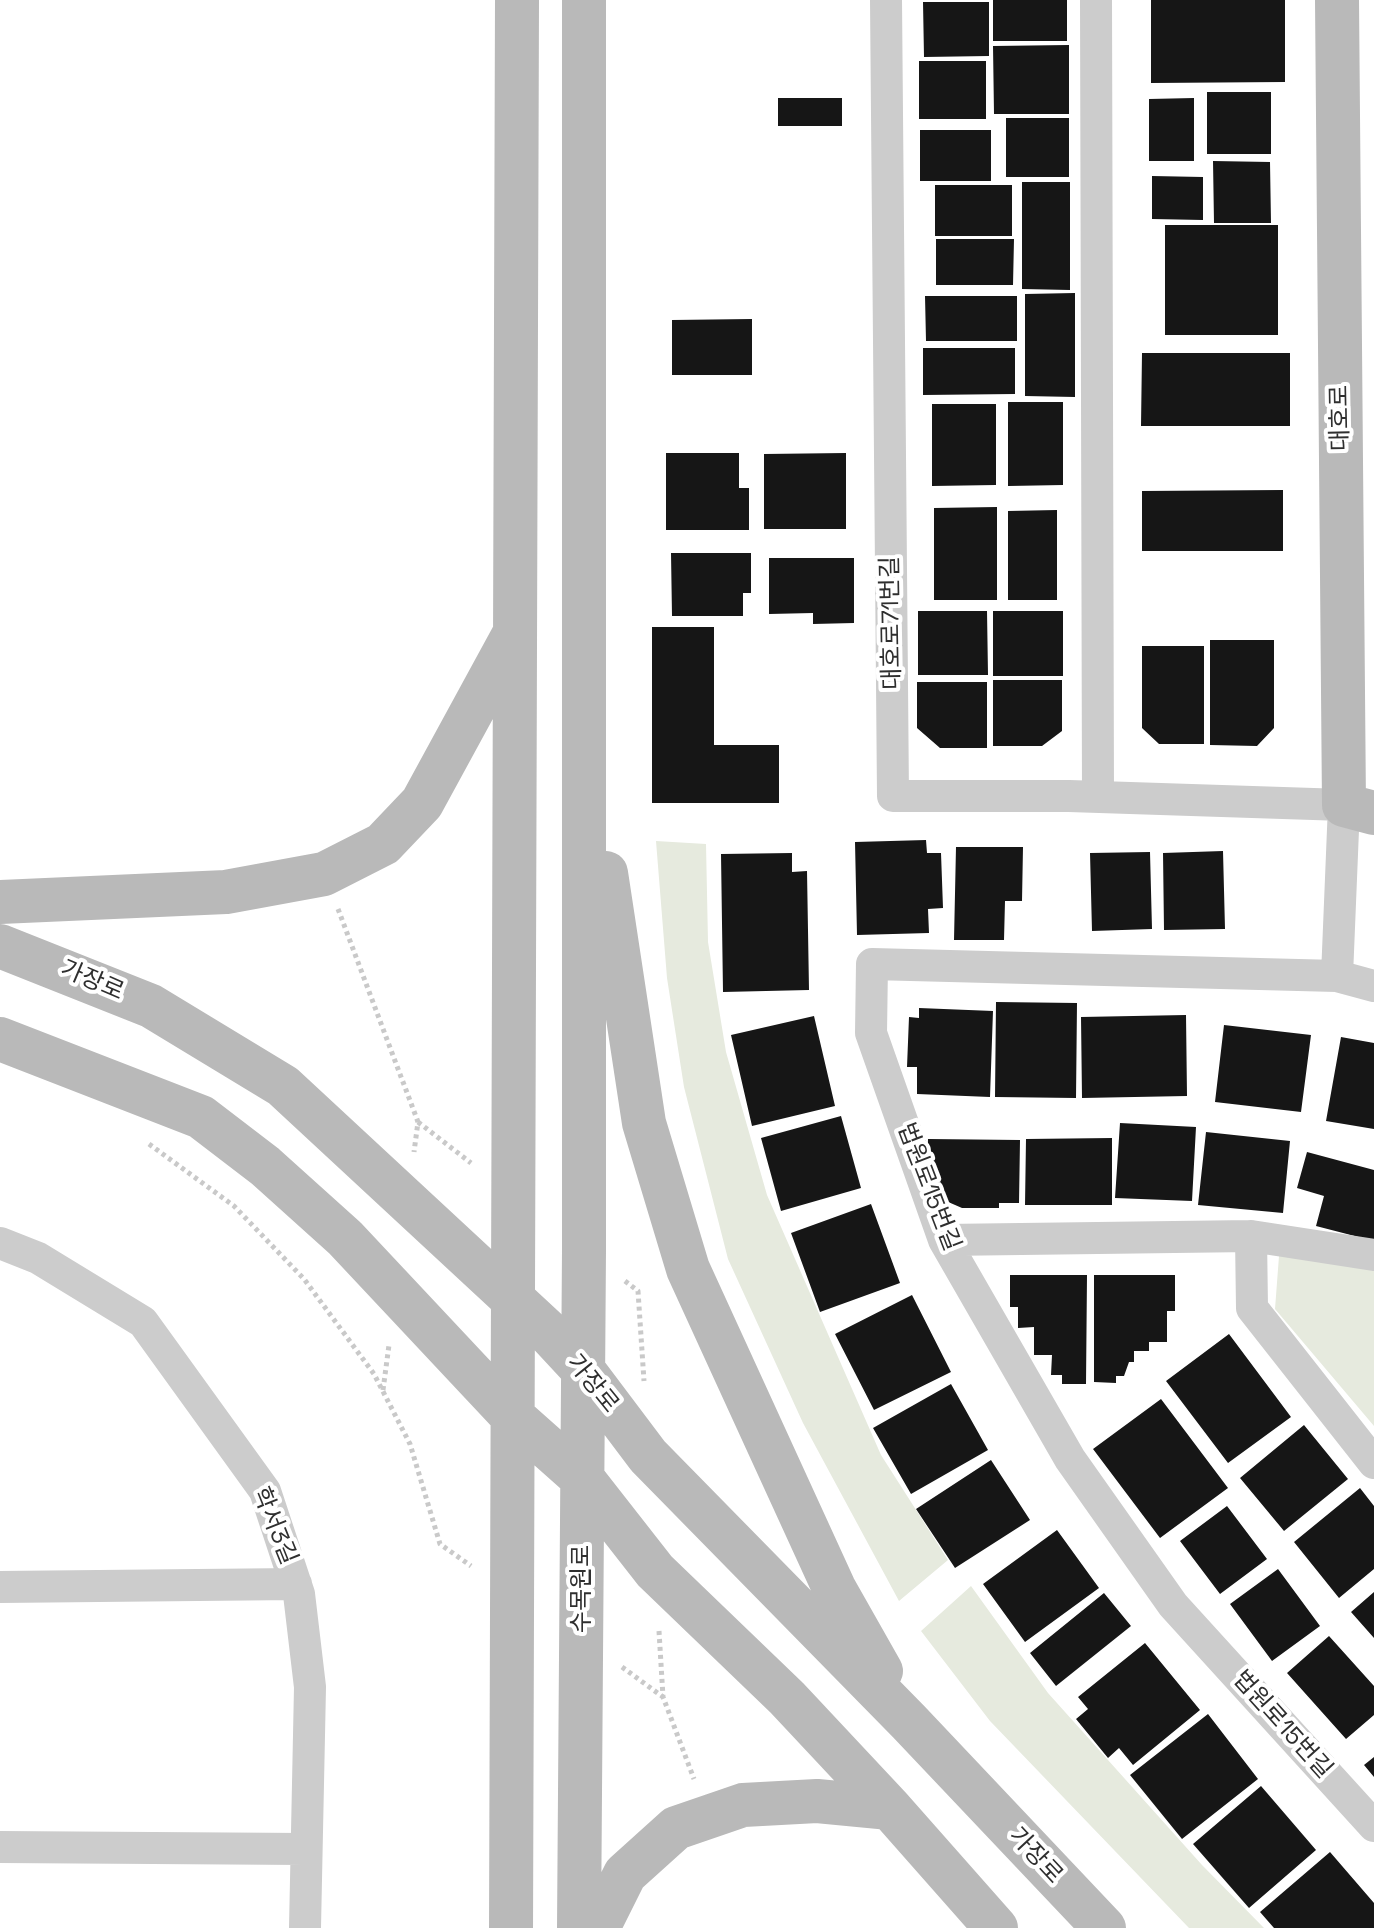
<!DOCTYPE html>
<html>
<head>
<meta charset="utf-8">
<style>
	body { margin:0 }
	canvas { display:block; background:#fff }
</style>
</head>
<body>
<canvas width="1374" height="1928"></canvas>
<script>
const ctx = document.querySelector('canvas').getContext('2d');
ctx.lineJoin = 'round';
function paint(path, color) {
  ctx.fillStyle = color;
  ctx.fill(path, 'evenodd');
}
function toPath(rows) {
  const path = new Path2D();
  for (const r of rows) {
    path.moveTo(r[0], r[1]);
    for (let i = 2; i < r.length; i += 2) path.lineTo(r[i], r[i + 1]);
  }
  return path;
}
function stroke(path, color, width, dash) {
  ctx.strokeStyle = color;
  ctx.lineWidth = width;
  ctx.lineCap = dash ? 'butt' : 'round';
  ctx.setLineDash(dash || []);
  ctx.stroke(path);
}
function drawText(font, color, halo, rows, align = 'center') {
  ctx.font = font + ' "Space Grotesk","Noto Sans KR",sans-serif';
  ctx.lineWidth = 8;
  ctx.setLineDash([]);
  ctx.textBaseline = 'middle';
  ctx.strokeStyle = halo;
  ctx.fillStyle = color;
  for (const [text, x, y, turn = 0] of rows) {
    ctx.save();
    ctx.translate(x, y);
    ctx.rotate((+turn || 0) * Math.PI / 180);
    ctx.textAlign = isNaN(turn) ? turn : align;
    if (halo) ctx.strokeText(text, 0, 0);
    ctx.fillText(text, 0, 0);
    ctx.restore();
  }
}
paint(toPath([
	[656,841,706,844,708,942,726,1052,767,1195,881,1455,948,1560,899,1601,803,1423,728,1259,684,1087,667,978],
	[1289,1250,1374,1268,1374,1426,1275,1309,1279,1256],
	[971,1586,1048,1693,1202,1865,1264,1928,1189,1928,990,1721,921,1631]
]), '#e6eade');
paint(toPath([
	[993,0,1067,0,1067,41,993,41],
	[1151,0,1285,0,1285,82,1151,83],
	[923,2,989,2,989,56,924,57],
	[1069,45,1069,114,994,114,993,46],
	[919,61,986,61,986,119,919,119],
	[1207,92,1271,92,1271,154,1207,154],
	[778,98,842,98,842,126,778,126],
	[1194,98,1194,161,1149,161,1149,99],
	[1006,118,1069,118,1069,177,1006,177],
	[920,130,991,130,991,181,920,181],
	[1213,161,1270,162,1271,223,1214,223],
	[1152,176,1203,177,1203,220,1152,219],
	[1022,182,1070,182,1070,290,1022,289],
	[935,185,1012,185,1012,236,935,236],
	[1165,225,1278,225,1278,335,1165,335],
	[936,239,1014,239,1013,285,936,285],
	[1075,293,1075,397,1025,396,1025,294],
	[925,296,1017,296,1017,341,926,341],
	[752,319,752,375,672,375,672,320],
	[923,348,1015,348,1015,394,923,395],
	[1142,353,1290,353,1290,426,1141,426],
	[1008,402,1063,402,1063,485,1008,486],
	[932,404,996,404,996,485,932,486],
	[666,453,739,453,739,488,749,488,749,530,666,530],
	[846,453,846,529,764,529,764,454],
	[1283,490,1283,551,1142,551,1142,491],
	[997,507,997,600,934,600,934,508],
	[1057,510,1057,600,1008,600,1008,511],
	[671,553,751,553,751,593,743,593,743,616,672,616],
	[769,558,854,558,854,623,813,624,813,613,769,614],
	[918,611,987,611,988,675,918,675],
	[993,611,1063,611,1063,676,993,676],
	[652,627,714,627,714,745,779,745,779,803,652,803],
	[1210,640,1274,640,1274,728,1257,746,1210,745],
	[1142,646,1204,646,1204,744,1159,744,1142,728],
	[993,680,1062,680,1062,731,1042,746,993,746],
	[917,682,987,682,987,748,940,748,917,728],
	[926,840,927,853,941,853,943,908,928,909,929,933,857,935,855,842],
	[956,847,1023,847,1022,901,1005,901,1004,940,954,940],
	[1223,851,1225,929,1164,930,1163,853],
	[1150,852,1152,929,1092,931,1090,853],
	[792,853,792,872,807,871,809,990,723,992,721,854],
	[996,1002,1077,1003,1076,1098,995,1097],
	[919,1008,993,1011,990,1097,917,1094,917,1067,907,1067,909,1017,919,1018],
	[1186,1015,1187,1096,1082,1098,1081,1017],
	[814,1016,835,1106,752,1126,731,1035],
	[1224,1025,1311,1035,1301,1112,1215,1102],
	[1341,1037,1374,1043,1374,1129,1326,1121],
	[841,1116,861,1188,781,1211,761,1138],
	[1120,1123,1196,1127,1192,1201,1115,1198],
	[1206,1132,1290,1141,1283,1213,1198,1205],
	[1112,1138,1112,1205,1025,1205,1026,1139],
	[928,1139,1020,1140,1019,1203,999,1203,999,1208,962,1208,939,1198,927,1169],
	[1307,1152,1374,1170,1374,1241,1316,1226,1324,1196,1297,1188],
	[871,1204,900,1283,820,1312,791,1233],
	[1010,1275,1087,1275,1086,1384,1062,1384,1062,1375,1051,1375,1052,1355,1034,1355,1034,1327,1018,1328,1018,1307,1010,1307],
	[1094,1275,1175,1275,1175,1311,1167,1311,1167,1342,1149,1342,1149,1351,1134,1351,1134,1362,1129,1362,1124,1376,1116,1376,1116,1383,1094,1382],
	[912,1295,951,1372,874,1410,835,1334],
	[1229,1334,1291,1417,1228,1463,1166,1381],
	[951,1384,988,1450,911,1494,873,1428],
	[1161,1399,1228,1488,1160,1538,1093,1449],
	[1304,1425,1348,1479,1284,1531,1240,1478],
	[991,1460,1030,1520,955,1568,916,1509],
	[1360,1488,1374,1506,1374,1569,1339,1598,1294,1542],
	[1227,1506,1267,1559,1220,1594,1180,1541],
	[1057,1530,1099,1588,1025,1642,983,1584],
	[1278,1569,1320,1626,1272,1661,1230,1604],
	[1374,1592,1374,1638,1351,1612],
	[1104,1593,1131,1626,1056,1686,1030,1653],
	[1329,1636,1374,1686,1374,1715,1346,1739,1287,1673],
	[1145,1643,1200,1710,1133,1765,1119,1748,1108,1758,1076,1719,1088,1709,1078,1697],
	[1208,1714,1258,1779,1182,1839,1130,1775],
	[1374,1757,1374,1777,1364,1765],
	[1261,1786,1316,1850,1249,1908,1193,1844],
	[1330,1852,1374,1903,1374,1928,1274,1928,1260,1912]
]), '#161616');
stroke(toPath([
	[338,909,418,1122,414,1152],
	[418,1122,471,1163],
	[149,1144,234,1206,304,1279,374,1374,410,1444,440,1544,471,1566],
	[625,1281,638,1291,644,1381],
	[383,1390,389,1345],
	[659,1631,663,1697,694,1779],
	[622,1667,663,1697]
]), '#c9c9c9', 5, [4, 4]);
stroke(toPath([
	[886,0,893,796,1069,796,1344,805,1337,976],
	[1096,0,1098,797],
	[1374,986,1337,976,872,964,871,1033,944,1240,1070,1459,1173,1605,1374,1826],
	[1251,1236,1252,1308,1374,1463],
	[944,1240,1251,1236,1374,1255],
	[0,1243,38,1258,143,1322,265,1491,299,1594,310,1687,305,1928],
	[0,1587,296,1584],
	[0,1847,305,1849]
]), '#ccc', 32);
stroke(toPath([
	[1337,0,1344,805,1374,813],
	[606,873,644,1123,688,1269,834,1588,881,1671],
	[0,902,226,892,324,874,383,844,422,803,513,636],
	[0,946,151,1006,283,1086,545,1329,584,1371,648,1456,909,1722,1104,1928],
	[0,1039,201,1117,265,1166,345,1238,511,1415,583,1479,655,1571,787,1698,890,1808,996,1928],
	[511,1928,517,0],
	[579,1928,584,1250,584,0],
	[598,1928,625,1874,676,1828,743,1805,817,1801,890,1808]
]), '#b9b9b9', 44);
drawText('24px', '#2f2f2f', '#fff', [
	["대호로",1341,418,-91],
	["대호로71번길",892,623,-91],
	["가장로",92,981,23],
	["법원로15번길",928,1187,69],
	["가장로",592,1384,51],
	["학서3길",274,1526,68],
	["수목원로",582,1589,-90],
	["법원로15번길",1282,1725,48],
	["가장로",1035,1856,47]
]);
</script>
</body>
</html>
